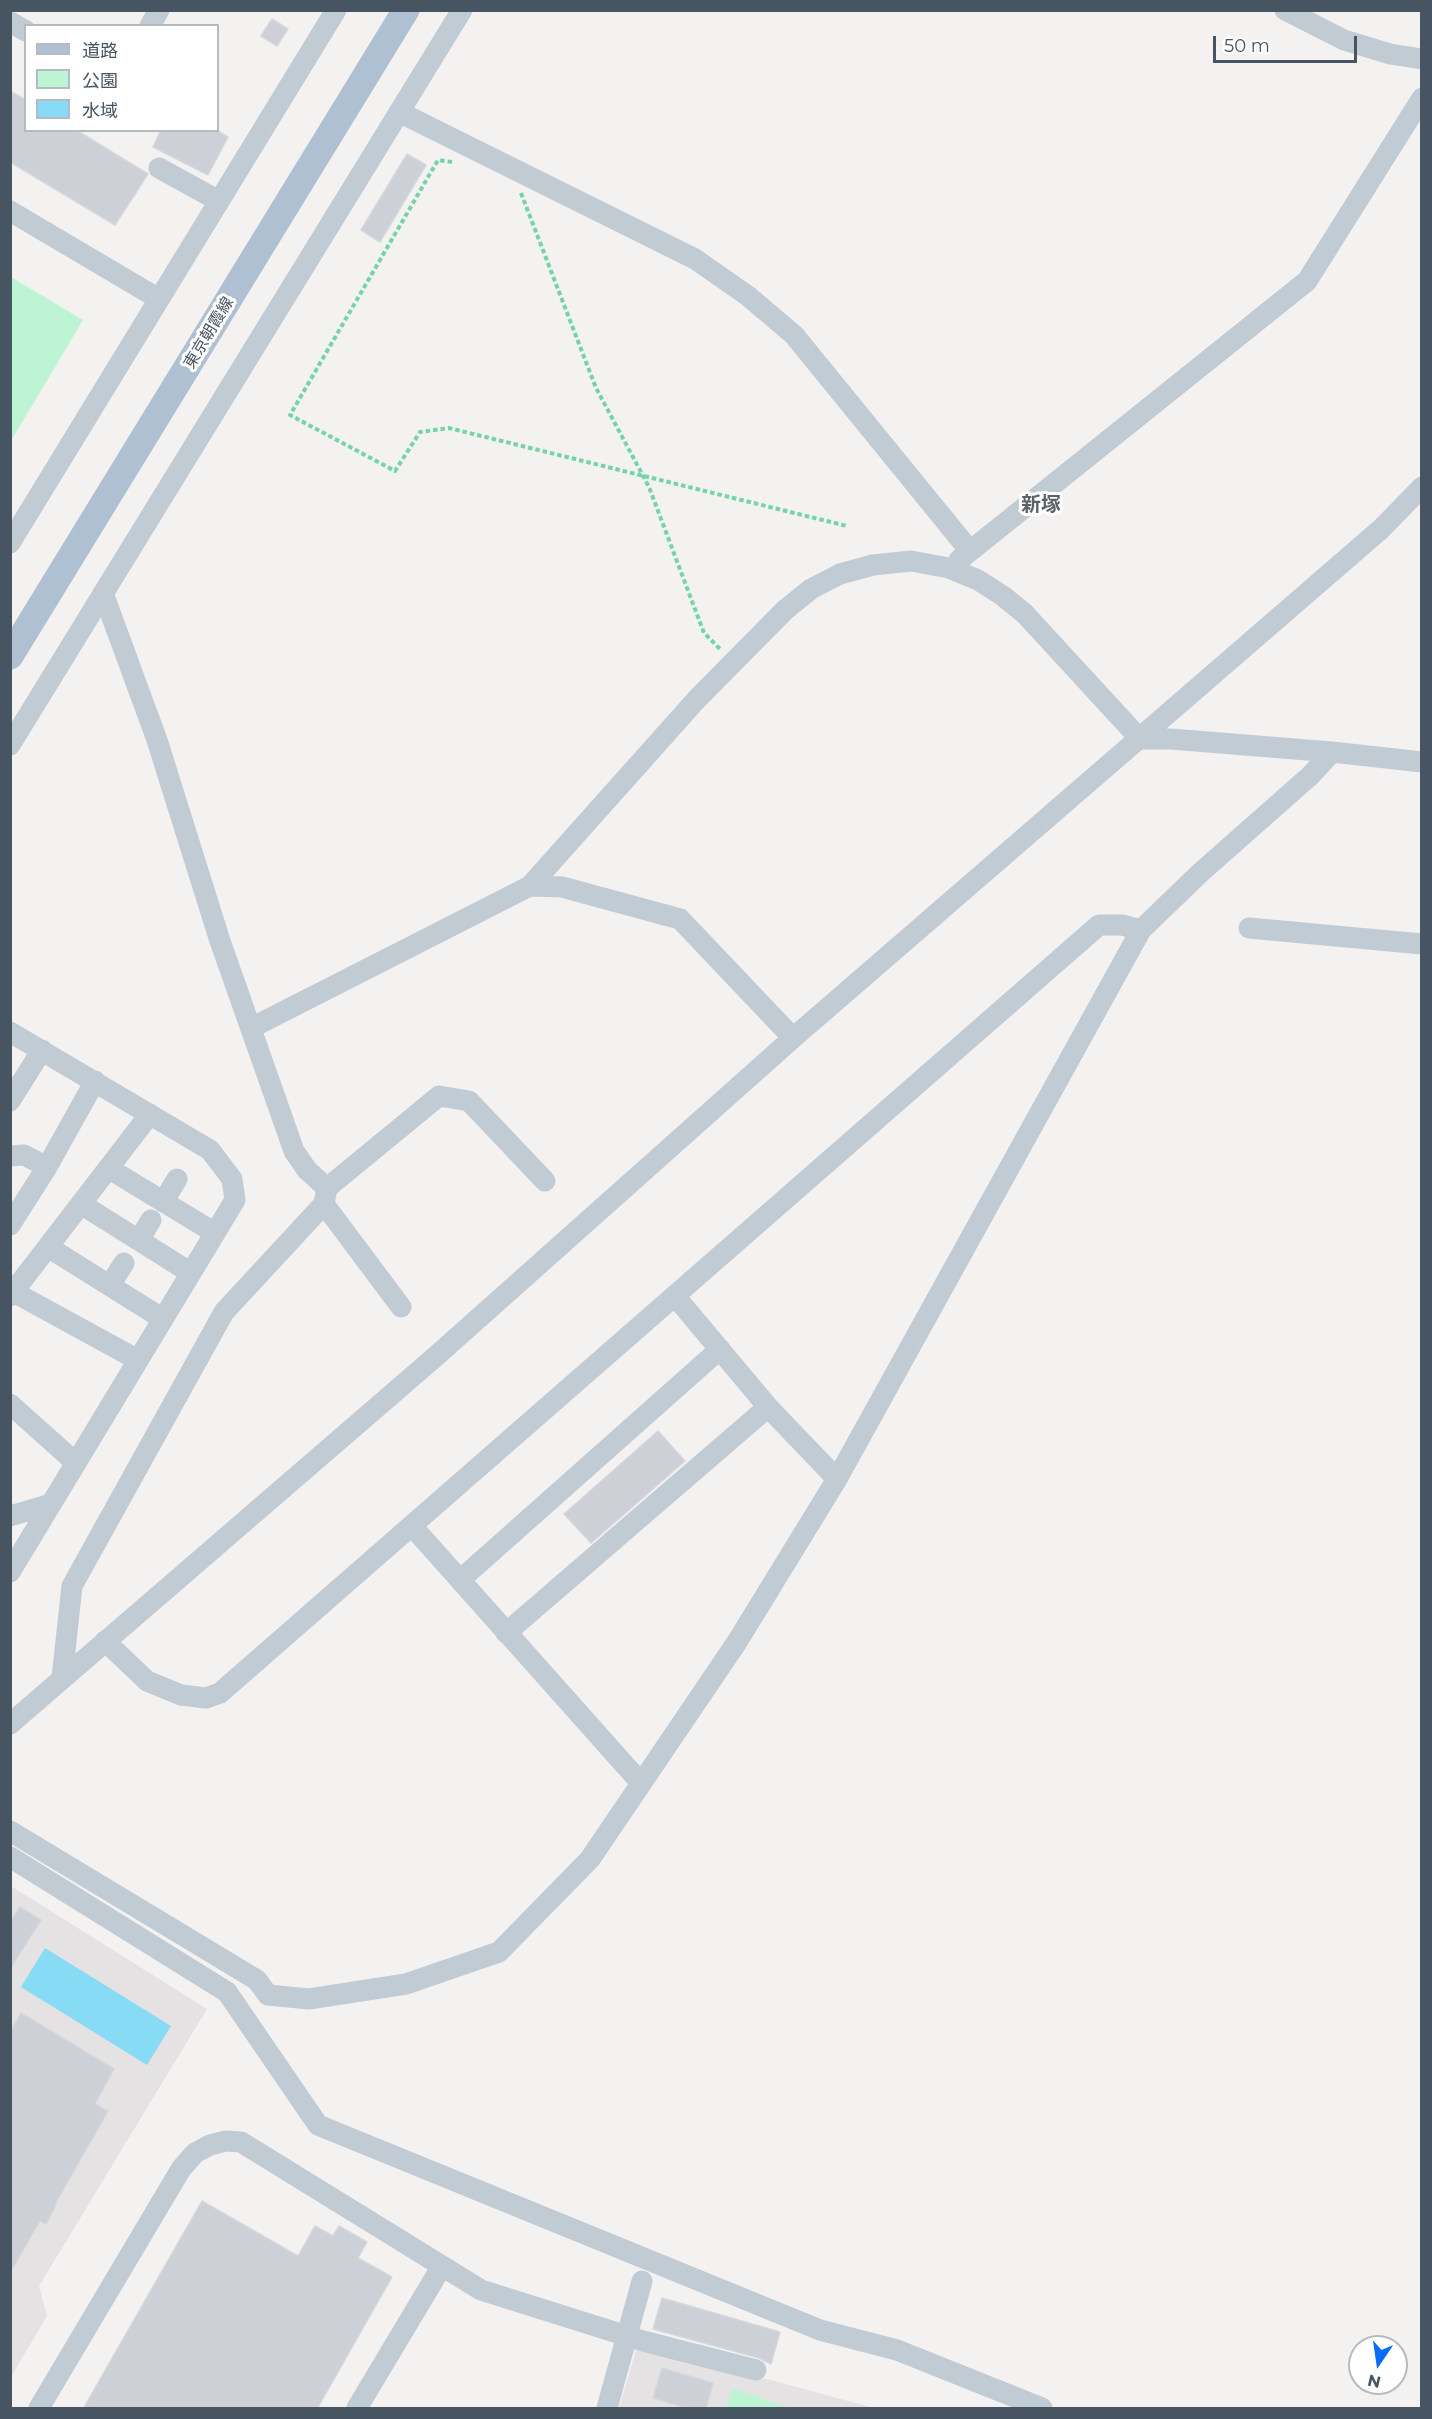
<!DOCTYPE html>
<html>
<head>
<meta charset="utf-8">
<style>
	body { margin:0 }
	#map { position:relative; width:1432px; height:2419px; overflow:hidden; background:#f4f1f1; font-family:Montserrat,"Noto Sans JP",sans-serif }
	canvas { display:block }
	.frame { position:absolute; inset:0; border:12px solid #475461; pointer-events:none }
	.legend { position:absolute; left:24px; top:24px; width:195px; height:108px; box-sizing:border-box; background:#fff; border:2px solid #b5bbc0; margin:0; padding:8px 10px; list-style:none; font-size:18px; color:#475461 }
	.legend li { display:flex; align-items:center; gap:12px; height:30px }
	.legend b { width:30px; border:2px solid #b5bbc0 }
	.north { position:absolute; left:1348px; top:2335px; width:60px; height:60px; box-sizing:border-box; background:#fff; border:2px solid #b5bbc0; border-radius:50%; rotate:193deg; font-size:16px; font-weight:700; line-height:24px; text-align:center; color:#475461 }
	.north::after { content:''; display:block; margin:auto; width:21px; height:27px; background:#096bf6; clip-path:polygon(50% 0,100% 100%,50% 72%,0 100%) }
	.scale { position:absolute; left:1213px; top:36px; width:144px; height:27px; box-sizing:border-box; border:3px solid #475461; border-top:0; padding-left:8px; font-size:18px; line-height:21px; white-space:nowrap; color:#475461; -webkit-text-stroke:4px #fff; paint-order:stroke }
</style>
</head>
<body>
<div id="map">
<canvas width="1432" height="2419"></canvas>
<div class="frame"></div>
<ul class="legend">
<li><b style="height:8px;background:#afc0d2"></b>道路</li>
<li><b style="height:16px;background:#bdf4d3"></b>公園</li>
<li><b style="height:16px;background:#87dbf4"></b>水域</li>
</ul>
<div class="north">N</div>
<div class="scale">50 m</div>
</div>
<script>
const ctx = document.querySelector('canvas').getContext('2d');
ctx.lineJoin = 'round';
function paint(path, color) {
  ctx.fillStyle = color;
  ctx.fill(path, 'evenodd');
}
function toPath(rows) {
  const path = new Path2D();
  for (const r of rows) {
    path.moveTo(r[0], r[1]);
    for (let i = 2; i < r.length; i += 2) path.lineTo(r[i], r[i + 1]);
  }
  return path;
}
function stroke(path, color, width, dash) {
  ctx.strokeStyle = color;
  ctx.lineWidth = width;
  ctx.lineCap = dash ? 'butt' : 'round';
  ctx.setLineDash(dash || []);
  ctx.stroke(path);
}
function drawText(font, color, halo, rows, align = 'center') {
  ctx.font = font + ' Montserrat,"Noto Sans JP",sans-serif';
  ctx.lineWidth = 6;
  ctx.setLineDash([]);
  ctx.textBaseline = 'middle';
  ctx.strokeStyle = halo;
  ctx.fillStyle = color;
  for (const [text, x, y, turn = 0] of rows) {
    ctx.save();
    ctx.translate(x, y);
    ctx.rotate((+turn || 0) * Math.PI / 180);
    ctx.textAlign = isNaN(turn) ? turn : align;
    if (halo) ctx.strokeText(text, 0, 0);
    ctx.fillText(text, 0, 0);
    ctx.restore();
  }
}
paint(toPath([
	[11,1886,207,2009,39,2286,47,2316,11,2377],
	[636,2350,771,2380,874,2408,619,2408]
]), '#e5e2e3');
paint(toPath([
	[11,277,83,320,11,441],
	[733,2388,788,2408,725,2408]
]), '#bdf4d3');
paint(toPath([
	[45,1948,171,2026,147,2065,21,1987]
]), '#87dbf4');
const building = toPath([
	[272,19,288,29,277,46,261,36,272,19],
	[10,91,26,100,26,130,76,130,148,174,115,225,10,162,10,91],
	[161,130,216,130,228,137,208,175,153,147,161,130],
	[407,154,426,165,380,242,361,230,407,154],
	[658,1431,685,1461,591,1543,564,1514,658,1431],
	[20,1907,41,1920,10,1969,10,1922,20,1907],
	[21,2013,114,2069,95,2104,108,2111,55,2204,56,2205,46,2224,40,2221,10,2273,10,2032,21,2013],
	[202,2201,298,2256,315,2226,333,2236,339,2226,367,2242,358,2258,392,2277,317,2409,83,2409,202,2201],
	[662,2298,780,2332,771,2364,759,2358,653,2329,662,2298],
	[662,2368,713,2383,706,2409,689,2409,653,2398,662,2368]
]);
paint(building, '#cdd0d6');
stroke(building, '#d5d7dd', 1.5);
stroke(toPath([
	[452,162,438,160,290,415,395,471,420,432,449,428,847,526],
	[521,193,596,388,649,487,704,633,720,649]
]), '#72d5a6', 4, [4.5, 3]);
stroke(toPath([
	[1285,10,1344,40,1390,54,1422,59],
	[10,22,26,31],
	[150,26,159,10],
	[399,112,695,259,748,296,794,335,970,551],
	[159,168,219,201],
	[10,211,159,299],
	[10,543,336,10],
	[959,560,1307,281,1422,98],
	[10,745,462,10],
	[530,886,562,887,680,919,793,1038],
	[1249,928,1422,944],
	[251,1028,530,886,697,699,785,610,811,589,840,574,873,565,911,561,949,568,978,580,1003,596,1025,614,1140,739,1171,739,1332,752,1422,762],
	[10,1032,210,1150,232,1179,235,1200,10,1572],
	[10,1101,42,1050],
	[10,1156,24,1155,47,1167],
	[108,1168,215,1233],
	[327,1188,439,1096,469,1101,545,1181],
	[163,1202,177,1179],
	[81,1204,191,1273],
	[324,1204,401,1307],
	[10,1225,47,1167,95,1081],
	[139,1240,151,1220],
	[48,1247,163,1319],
	[110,1285,124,1263],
	[10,1290,138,1360],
	[10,1296,150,1114],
	[675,1296,768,1407,837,1479],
	[10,1404,76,1463],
	[10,1516,51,1504],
	[412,1526,640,1782],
	[460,1580,720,1349],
	[506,1633,768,1407],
	[105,1641,147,1681,181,1695,206,1698,220,1693,1099,925,1122,925,1141,930],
	[62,1678,72,1586,224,1312,324,1204,327,1188,307,1170,294,1151,220,941,157,740,103,593],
	[10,1724,435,1357,793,1038,1381,529,1422,487],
	[10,1831,257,1980,268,1995,309,1999,406,1984,499,1952,590,1859,737,1642,837,1479,1141,930,1200,873,1311,775,1332,752],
	[10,1857,227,1992,318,2125,820,2330,897,2350,1042,2408],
	[39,2408,181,2169,195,2153,210,2145,226,2141,241,2142,481,2290,643,2341,756,2370],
	[357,2408,442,2266],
	[607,2408,642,2281]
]), '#c1cbd4', 21);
stroke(toPath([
	[10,656,406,10]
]), '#afc0d2', 27);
drawText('16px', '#475461', '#fff', [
	["東京朝霞線",209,333,-59]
]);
drawText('bold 20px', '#5d6167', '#fff', [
	["新塚",1041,505]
]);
</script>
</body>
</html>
